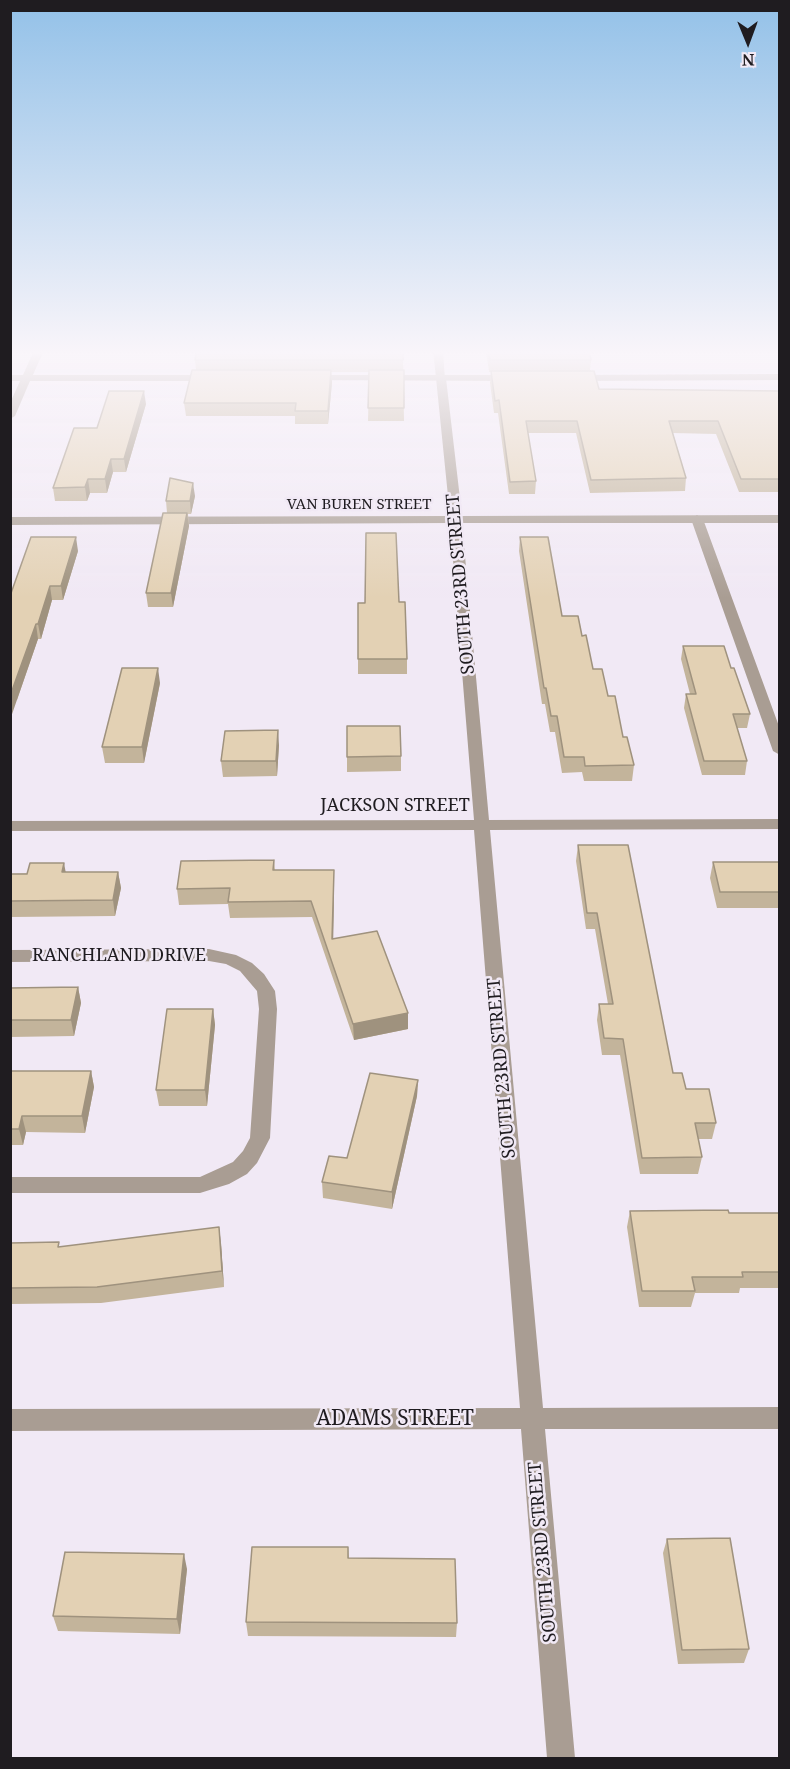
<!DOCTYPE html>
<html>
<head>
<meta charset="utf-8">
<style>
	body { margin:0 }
	#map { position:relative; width:790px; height:1769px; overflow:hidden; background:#f1e9f5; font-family:"Noto Serif",serif }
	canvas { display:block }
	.frame { position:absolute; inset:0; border:12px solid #1f1c20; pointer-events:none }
	.north { position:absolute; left:718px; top:12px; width:60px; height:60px; -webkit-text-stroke:4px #f1e9f5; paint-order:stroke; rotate:179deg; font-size:16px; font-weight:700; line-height:24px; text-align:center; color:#1f1c20 }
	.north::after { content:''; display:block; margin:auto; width:21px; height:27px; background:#1f1c20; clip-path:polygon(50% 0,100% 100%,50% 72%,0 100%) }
</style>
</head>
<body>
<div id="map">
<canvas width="790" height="1769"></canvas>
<div class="frame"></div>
<div class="north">N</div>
</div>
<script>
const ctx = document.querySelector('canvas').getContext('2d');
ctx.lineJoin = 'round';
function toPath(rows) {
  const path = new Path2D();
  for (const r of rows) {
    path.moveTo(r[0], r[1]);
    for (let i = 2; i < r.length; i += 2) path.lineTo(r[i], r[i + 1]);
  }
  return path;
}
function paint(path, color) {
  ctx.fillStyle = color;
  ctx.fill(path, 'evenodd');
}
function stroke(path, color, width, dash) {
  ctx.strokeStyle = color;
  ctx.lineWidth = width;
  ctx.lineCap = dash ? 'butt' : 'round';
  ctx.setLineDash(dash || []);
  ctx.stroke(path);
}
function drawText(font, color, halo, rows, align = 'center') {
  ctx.font = font + ' "Noto Serif",serif';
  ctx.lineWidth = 5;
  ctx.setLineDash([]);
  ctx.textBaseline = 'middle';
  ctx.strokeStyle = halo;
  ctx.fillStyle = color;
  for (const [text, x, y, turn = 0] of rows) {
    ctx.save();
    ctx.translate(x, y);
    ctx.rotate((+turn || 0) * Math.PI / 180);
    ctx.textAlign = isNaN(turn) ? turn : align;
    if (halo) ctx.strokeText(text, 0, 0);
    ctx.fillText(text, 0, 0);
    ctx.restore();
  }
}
paint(toPath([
	[433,350,443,350,445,380,436,378,433,350],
	[697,515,703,519,780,729,780,755,773,751,691,519,697,515]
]), '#a99d93');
paint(toPath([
	[441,375,446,378,462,516,780,515,780,523,462,523,489,820,780,819,780,829,490,830,543,1408,780,1407,780,1429,545,1429,575,1758,547,1758,521,1429,10,1431,10,1409,520,1408,474,830,10,831,10,821,474,820,450,523,10,525,10,517,450,516,436,378,441,375],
	[209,949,236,955,252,963,264,974,275,991,277,1009,270,1138,257,1163,247,1174,229,1184,200,1193,10,1193,10,1177,200,1177,233,1162,243,1151,250,1138,259,1009,257,991,240,971,226,964,209,961,10,962,10,950,209,949]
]), '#a99d93');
paint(toPath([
	[34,350,44,350,33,375,214,375,219,378,214,381,30,381,15,416,10,419,10,403,20,381,10,381,10,375,23,375,34,350],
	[780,374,780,380,575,381,570,378,575,375,780,374],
	[308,375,514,375,519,378,514,381,304,380,303,378,308,375]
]), '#a99d93');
paint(toPath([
	[403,350,404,421,368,421,369,372,331,372,332,383,328,424,295,424,295,416,186,416,184,403,196,370,195,360],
	[486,350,613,350,590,354,591,360,590,371,599,389,780,391,780,492,739,492,716,434,673,433,686,478,685,491,590,493,576,433,528,433,536,481,535,494,509,494,498,413,494,413,490,383,491,372,489,372],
	[146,404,126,472,113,472,107,493,90,493,87,501,55,501,53,488,97,428],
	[195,496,191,514,188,514,189,526,173,607,148,607,146,593,167,513,166,501],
	[520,537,562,616,582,636,593,669,608,696,634,765,632,781,584,781,582,772,562,773,555,732,550,732,545,704,542,704,519,551],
	[78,551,63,600,52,600,41,639,38,639,17,700,10,596],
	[399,602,407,659,407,674,358,674,358,603],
	[683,646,731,668,750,714,747,728,737,728,747,761,745,775,702,775,684,708,686,694,690,694,681,659],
	[160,683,144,763,105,763,102,747],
	[279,745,277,776,223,777,221,761],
	[401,756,401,771,347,772,347,757],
	[578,845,673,1073,686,1089,716,1123,712,1139,698,1139,702,1157,698,1174,640,1174,620,1055,602,1055,597,1020,599,1004,608,1004,595,929,586,929,576,861],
	[274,860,275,870,334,886,333,938,408,1029,354,1040,312,917,230,918,228,904,179,905,177,889],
	[713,862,780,862,780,908,717,908,710,878],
	[66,872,118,872,121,888,115,916,10,917,10,874],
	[78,987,81,1003,74,1036,10,1037,10,988],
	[213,1009,215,1025,207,1106,159,1106,156,1090],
	[10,1071,91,1071,94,1087,85,1133,26,1132,23,1145,10,1145],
	[418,1080,417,1096,392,1209,323,1198,322,1182,347,1158],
	[630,1211,729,1213,780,1213,780,1288,740,1288,739,1293,695,1293,691,1307,639,1307,627,1227],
	[10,1243,60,1247,221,1243,224,1287,101,1303,10,1304],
	[667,1539,749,1649,744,1663,678,1664,663,1553],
	[348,1547,349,1558,457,1623,456,1637,248,1636,246,1622],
	[187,1569,180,1634,58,1631,53,1616]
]), '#c3b49b');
paint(toPath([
	[586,350,613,350,586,354],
	[331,370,332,383,328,424,328,411],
	[144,391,146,404,126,472,124,459],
	[111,459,113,472,107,493,105,479],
	[88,479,90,493,87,501,85,487],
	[193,483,195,496,191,514,190,501],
	[187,513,189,526,173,607,171,593],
	[76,537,78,551,63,600,61,586],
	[50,586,52,600,41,639,38,624],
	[36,624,38,639,10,720,10,696],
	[158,668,160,683,144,763,142,747],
	[278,730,279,745,277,776,276,761],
	[64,863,67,879,62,872],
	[334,870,334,886,333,955,332,939],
	[118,872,121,888,115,916,113,900],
	[78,987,81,1003,74,1036,71,1020],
	[213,1009,215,1025,207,1106,205,1090],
	[408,1013,408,1029,354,1040,353,1024],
	[91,1071,94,1087,85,1133,82,1116],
	[418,1080,417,1096,392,1209,392,1192],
	[22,1116,26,1132,23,1145,19,1129],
	[219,1227,221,1243,224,1287,222,1271],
	[184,1554,187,1569,180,1634,177,1619]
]), '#9f927e');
const building = toPath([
	[197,350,403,350,403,360,195,360,197,350],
	[488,350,589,350,591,360,490,360,488,350],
	[192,370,331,370,328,411,295,411,296,403,184,403,192,370],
	[369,370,404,370,404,408,368,408,369,370],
	[491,371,594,371,599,389,780,391,780,479,741,479,718,421,669,421,686,478,591,480,577,421,526,421,536,481,510,482,499,400,495,401,491,371],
	[109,391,144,391,124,459,111,459,105,479,88,479,85,487,53,488,74,428,97,428,109,391],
	[170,478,193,483,190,501,166,501,170,478],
	[163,513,187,513,171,593,146,593,163,513],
	[366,533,396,533,399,602,405,602,407,659,358,659,358,603,365,603,366,533],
	[31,537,76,537,61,586,50,586,38,624,36,624,10,696,10,596,31,537],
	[520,537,548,537,562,616,578,616,582,636,586,635,593,669,602,669,608,696,615,696,623,737,627,737,634,765,585,766,584,757,564,757,557,716,551,716,546,688,544,688,520,537],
	[683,646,724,646,731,668,734,668,750,714,733,714,747,761,704,761,686,694,696,694,683,646],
	[122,668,158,668,142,747,102,747,122,668],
	[347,726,400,726,401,756,347,757,347,726],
	[278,730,276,761,221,761,225,731,278,730],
	[578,845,628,845,673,1073,682,1073,686,1089,709,1089,716,1123,695,1123,702,1157,642,1158,623,1039,604,1038,599,1004,613,1004,597,913,587,913,578,845],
	[274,860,273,870,334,870,332,939,377,931,408,1013,353,1024,311,901,228,902,230,888,177,889,181,861,274,860],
	[713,862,780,862,780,892,720,892,713,862],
	[30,863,64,863,62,872,118,872,113,900,10,901,10,874,27,874,30,863],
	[78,987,71,1020,10,1020,10,988,78,987],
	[167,1009,213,1009,205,1090,156,1090,167,1009],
	[10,1071,91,1071,82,1116,22,1116,19,1129,10,1129,10,1071],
	[370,1073,418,1080,392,1192,322,1182,329,1156,347,1158,370,1073],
	[728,1210,729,1213,780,1213,780,1272,742,1272,743,1277,692,1277,695,1291,642,1291,630,1211,728,1210],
	[219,1227,222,1271,97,1287,10,1288,10,1243,59,1242,58,1247,219,1227],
	[730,1538,749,1649,682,1650,667,1539,730,1538],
	[252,1547,348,1547,348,1558,455,1559,457,1623,246,1622,252,1547],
	[65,1552,184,1554,177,1619,53,1616,65,1552]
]);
paint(building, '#e3d1b4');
stroke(building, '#9f927e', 1.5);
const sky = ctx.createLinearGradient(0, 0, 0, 598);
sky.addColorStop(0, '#93c1e8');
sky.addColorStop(0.59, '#f9f5fa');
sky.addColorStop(1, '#f9f5fa00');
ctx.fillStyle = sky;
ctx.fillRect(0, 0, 790, 598);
drawText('15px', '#1f1c20', '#f1e9f5', [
	["VAN BUREN STREET",359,505]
]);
drawText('18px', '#1f1c20', '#f1e9f5', [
	["SOUTH 23RD STREET",461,584,-95],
	["JACKSON STREET",395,806],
	["RANCHLAND DRIVE",119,956],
	["SOUTH 23RD STREET",502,1068,-95],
	["SOUTH 23RD STREET",543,1552,-95]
]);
drawText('21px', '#1f1c20', '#f1e9f5', [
	["ADAMS STREET",395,1419]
]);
</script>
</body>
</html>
